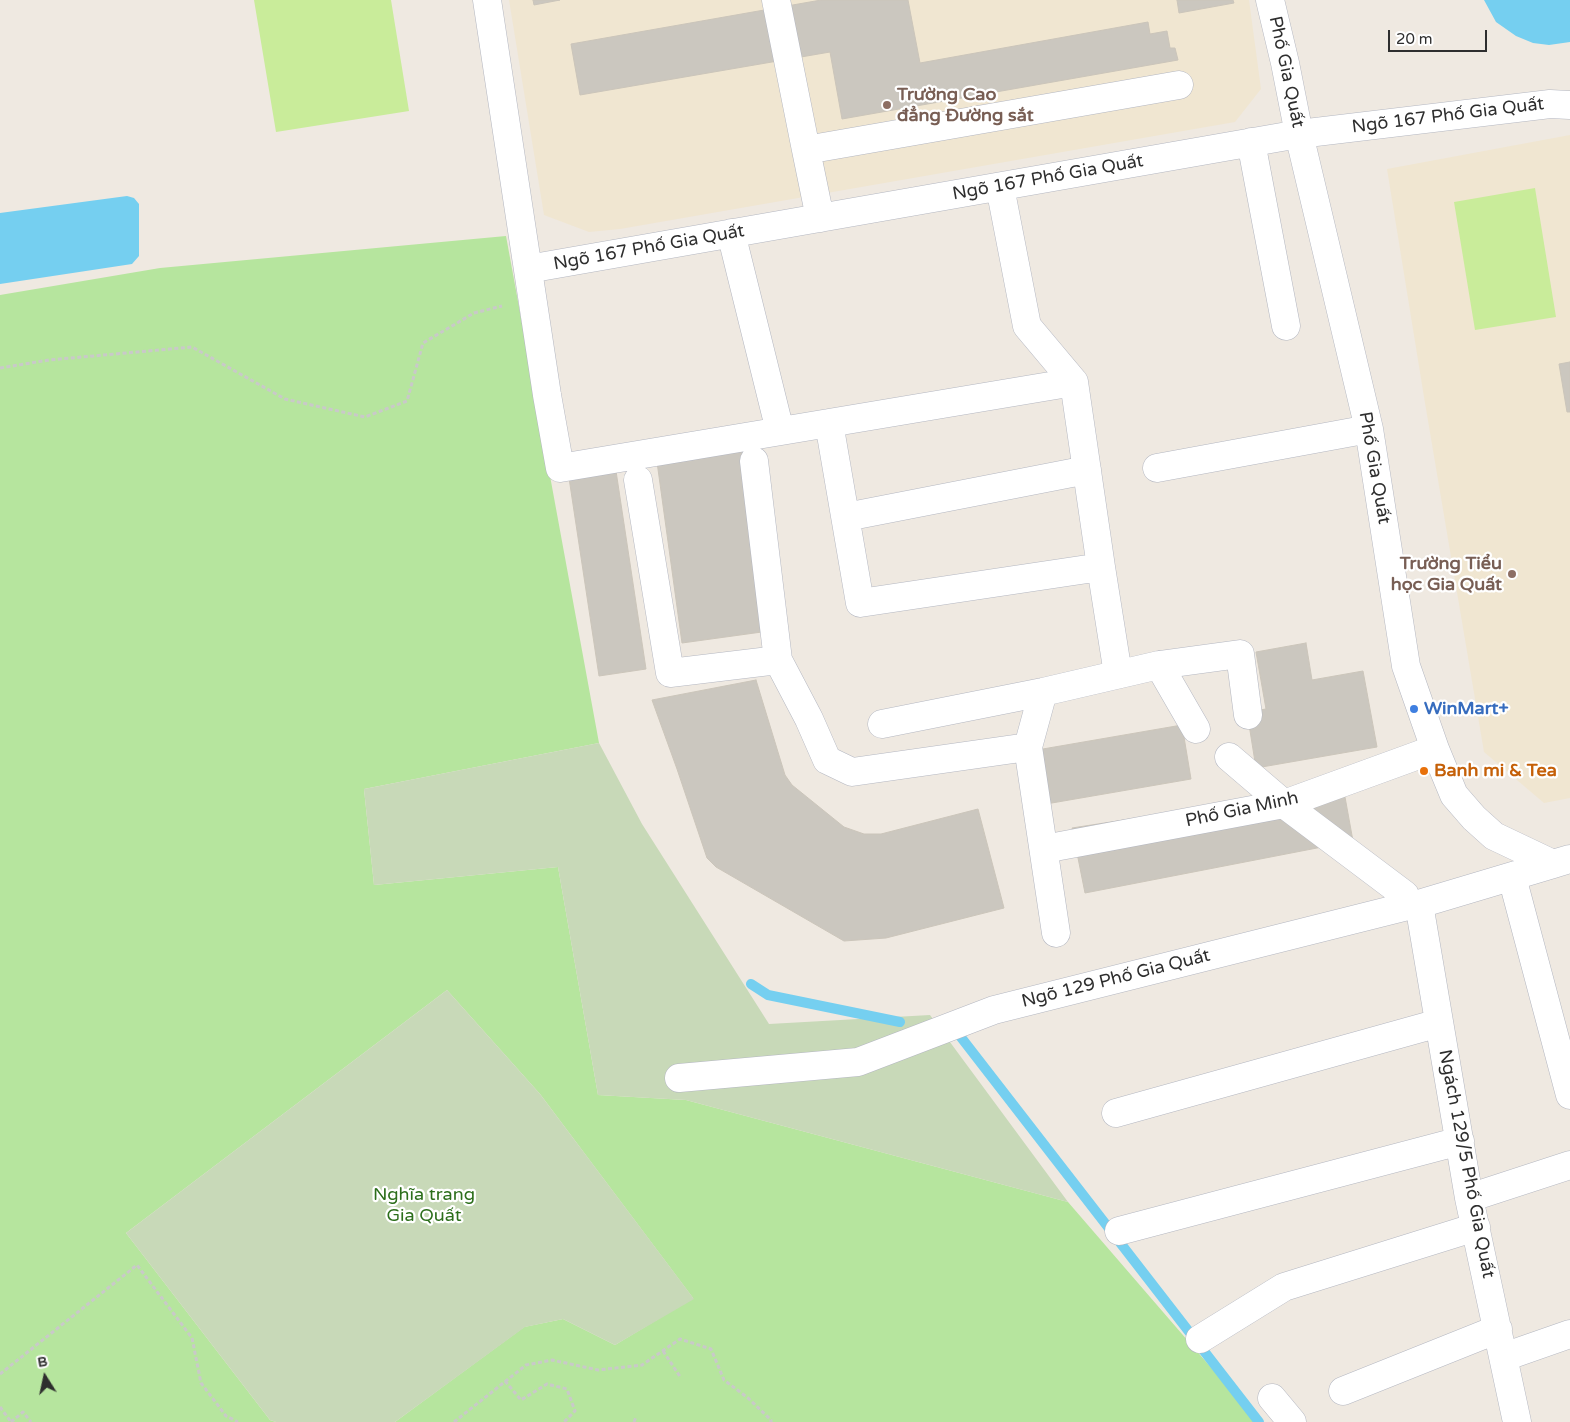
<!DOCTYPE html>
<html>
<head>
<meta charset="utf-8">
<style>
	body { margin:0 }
	#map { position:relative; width:1570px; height:1422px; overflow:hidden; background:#efe9e1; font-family:"Varela Round",sans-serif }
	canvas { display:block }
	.north { position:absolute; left:20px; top:1352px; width:50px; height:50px; -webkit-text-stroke:4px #fff; paint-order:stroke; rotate:350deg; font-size:14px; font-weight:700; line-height:20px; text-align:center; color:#2e2e2e }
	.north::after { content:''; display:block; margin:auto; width:18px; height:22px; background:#2e2e2e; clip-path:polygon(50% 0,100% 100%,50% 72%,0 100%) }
	.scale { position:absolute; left:1388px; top:30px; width:99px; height:22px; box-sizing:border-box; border:2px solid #2e2e2e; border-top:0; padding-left:6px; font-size:15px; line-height:18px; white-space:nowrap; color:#2e2e2e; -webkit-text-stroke:4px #fff; paint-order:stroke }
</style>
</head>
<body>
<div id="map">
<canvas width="1570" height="1422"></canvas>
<div class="north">B</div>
<div class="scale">20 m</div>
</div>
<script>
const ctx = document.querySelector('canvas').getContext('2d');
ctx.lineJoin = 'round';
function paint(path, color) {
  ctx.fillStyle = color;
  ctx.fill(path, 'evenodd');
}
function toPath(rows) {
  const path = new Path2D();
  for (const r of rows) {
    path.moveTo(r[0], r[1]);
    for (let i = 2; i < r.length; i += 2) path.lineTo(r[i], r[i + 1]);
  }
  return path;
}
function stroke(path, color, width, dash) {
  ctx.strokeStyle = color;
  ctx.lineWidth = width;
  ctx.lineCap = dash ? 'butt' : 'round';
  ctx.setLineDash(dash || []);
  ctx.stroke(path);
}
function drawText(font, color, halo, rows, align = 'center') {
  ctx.font = font + ' "Varela Round",sans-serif';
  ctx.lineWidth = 4.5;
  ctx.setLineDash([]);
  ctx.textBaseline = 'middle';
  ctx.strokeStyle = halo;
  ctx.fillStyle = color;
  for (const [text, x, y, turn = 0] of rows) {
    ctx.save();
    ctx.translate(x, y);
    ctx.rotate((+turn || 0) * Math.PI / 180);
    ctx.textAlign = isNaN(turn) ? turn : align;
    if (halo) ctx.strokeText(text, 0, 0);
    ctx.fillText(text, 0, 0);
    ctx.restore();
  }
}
paint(toPath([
	[509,0,1249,0,1261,89,1235,122,620,229,589,232,544,215],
	[1570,135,1570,798,1544,803,1484,752,1424,397,1387,169]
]), '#f0e6d1');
paint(toPath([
	[506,236,599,743,364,789,374,885,558,867,598,1095,686,1100,1068,1202,1258,1422,395,1422,524,1327,563,1319,615,1345,693,1298,540,1094,447,990,126,1233,270,1420,276,1422,0,1422,0,295,160,268]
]), '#b6e59e');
paint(toPath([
	[599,743,642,824,769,1024,930,1015,1068,1202,686,1100,598,1095,558,867,374,885,364,789],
	[447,990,540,1094,694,1299,615,1345,563,1319,525,1327,395,1422,276,1422,270,1420,126,1233]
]), '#c8d9b8');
paint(toPath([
	[254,0,391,0,409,111,276,132],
	[1535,188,1556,317,1475,330,1454,202]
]), '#c9ec9a');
paint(toPath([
	[1484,0,1570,0,1570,42,1549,45,1533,43,1516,36,1496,22],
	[127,196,134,198,139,204,139,256,132,264,0,284,0,213]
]), '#75cff0');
stroke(toPath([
	[751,984,768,995,900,1022],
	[960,1036,1259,1422]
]), '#75cff0', 10);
const building = toPath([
	[533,0,560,0,534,5,533,0],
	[821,0,908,0,920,63,1148,22,1150,34,1167,31,1170,48,1175,48,1178,60,842,119,830,52,580,95,571,44,821,0],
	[1177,0,1233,0,1234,3,1179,13,1177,0],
	[1570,362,1570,412,1567,412,1559,364,1570,362],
	[744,451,769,631,682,643,657,462,744,451],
	[616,471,646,669,599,676,569,478,616,471],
	[1306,643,1312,680,1363,671,1377,747,1256,768,1247,712,1266,709,1256,652,1306,643],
	[756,680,785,775,792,785,844,827,864,834,881,834,978,809,1004,908,886,938,844,941,716,867,707,858,677,769,652,700,756,680],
	[1182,725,1191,779,1046,804,1037,750,1182,725],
	[1343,786,1353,841,1085,893,1072,828,1343,786]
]);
paint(building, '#cbc7bf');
stroke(building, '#cbc5ba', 1);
const minor = toPath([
	[487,0,547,395,560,468,1074,382],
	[776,0,806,150],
	[1270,0,1285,63,1299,134,1369,429,1406,666,1435,749,1454,795,1474,818,1494,836,1553,864,1570,859],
	[1251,142,1286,326],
	[1000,187,1027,326,1074,382,1101,567,1118,674],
	[820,218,806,150,1179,85],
	[731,233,780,431],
	[528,269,1299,134,1550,104,1570,105],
	[829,423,860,603,1101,567],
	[754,461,778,660],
	[1157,468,1369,429],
	[638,480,670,673,778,660,809,719,827,760,852,772,1028,747],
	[846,517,1087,470],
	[1159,665,1196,729],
	[1043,692,1028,747,1056,933],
	[882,724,1043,692,1159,665,1240,654,1248,715],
	[1229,757,1284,804,1405,895,1408,906],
	[1044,849,1284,804,1435,749],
	[1512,877,1570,1095],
	[1419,904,1469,1198,1517,1422],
	[679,1078,858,1062,994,1010,1408,906,1419,904,1553,864],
	[1116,1113,1439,1023],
	[1469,1198,1570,1165],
	[1119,1231,1460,1141],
	[1200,1339,1284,1287,1476,1227],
	[1504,1357,1570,1334],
	[1343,1391,1498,1329],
	[1272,1398,1292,1422]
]);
stroke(minor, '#b4b7c1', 29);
stroke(toPath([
	[0,368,49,360,192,347,285,399,365,417,407,401,423,343,474,313,502,306],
	[663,1351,681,1378],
	[0,1374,137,1265,192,1338,201,1383,226,1416,238,1422],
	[505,1381,521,1400,547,1384,567,1389,575,1411,564,1422],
	[0,1407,11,1422],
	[11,1422,23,1412,31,1422],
	[454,1422,526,1365,552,1360,598,1370,642,1365,680,1339,711,1349,724,1380,748,1398,771,1420,771,1422],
	[634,1422,636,1417]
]), '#c9c9c9', 3, [4, 2.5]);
stroke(minor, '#fff', 28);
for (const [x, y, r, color] of [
	[887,105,5,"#8d6e63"],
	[1512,574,5,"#8d6e63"],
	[1414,709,5,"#3f7fe0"],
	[1424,771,5,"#e8710a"]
]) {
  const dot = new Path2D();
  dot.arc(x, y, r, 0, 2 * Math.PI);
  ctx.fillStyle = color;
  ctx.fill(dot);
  stroke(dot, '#fff', 2);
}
drawText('18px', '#2e2e2e', '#fff', [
	["Phố Gia Quất",1286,72,78],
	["Ngõ 167 Phố Gia Quất",1448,116,-7],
	["Ngõ 167 Phố Gia Quất",1048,178,-10],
	["Ngõ 167 Phố Gia Quất",649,248,-10],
	["Phố Gia Quất",1374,468,80],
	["Phố Gia Minh",1242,810,-12],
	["Ngõ 129 Phố Gia Quất",1116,979,-14],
	["Ngách 129/5 Phố Gia Quất",1466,1164,79]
]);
drawText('bold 18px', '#785e54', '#fff', [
	["Trường Cao",897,95],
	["đẳng Đường sắt",897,116],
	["Trường Tiểu",1502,564,"right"],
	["học Gia Quất",1502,585,"right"]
], 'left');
drawText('bold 18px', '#366cbe', '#fff', [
	["WinMart+",1424,709]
], 'left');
drawText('bold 18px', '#c56008', '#fff', [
	["Banh mi & Tea",1434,771]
], 'left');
drawText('18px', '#2c6e1b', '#fff', [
	["Nghĩa trang",424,1195],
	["Gia Quất",424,1216]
]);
</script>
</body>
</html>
